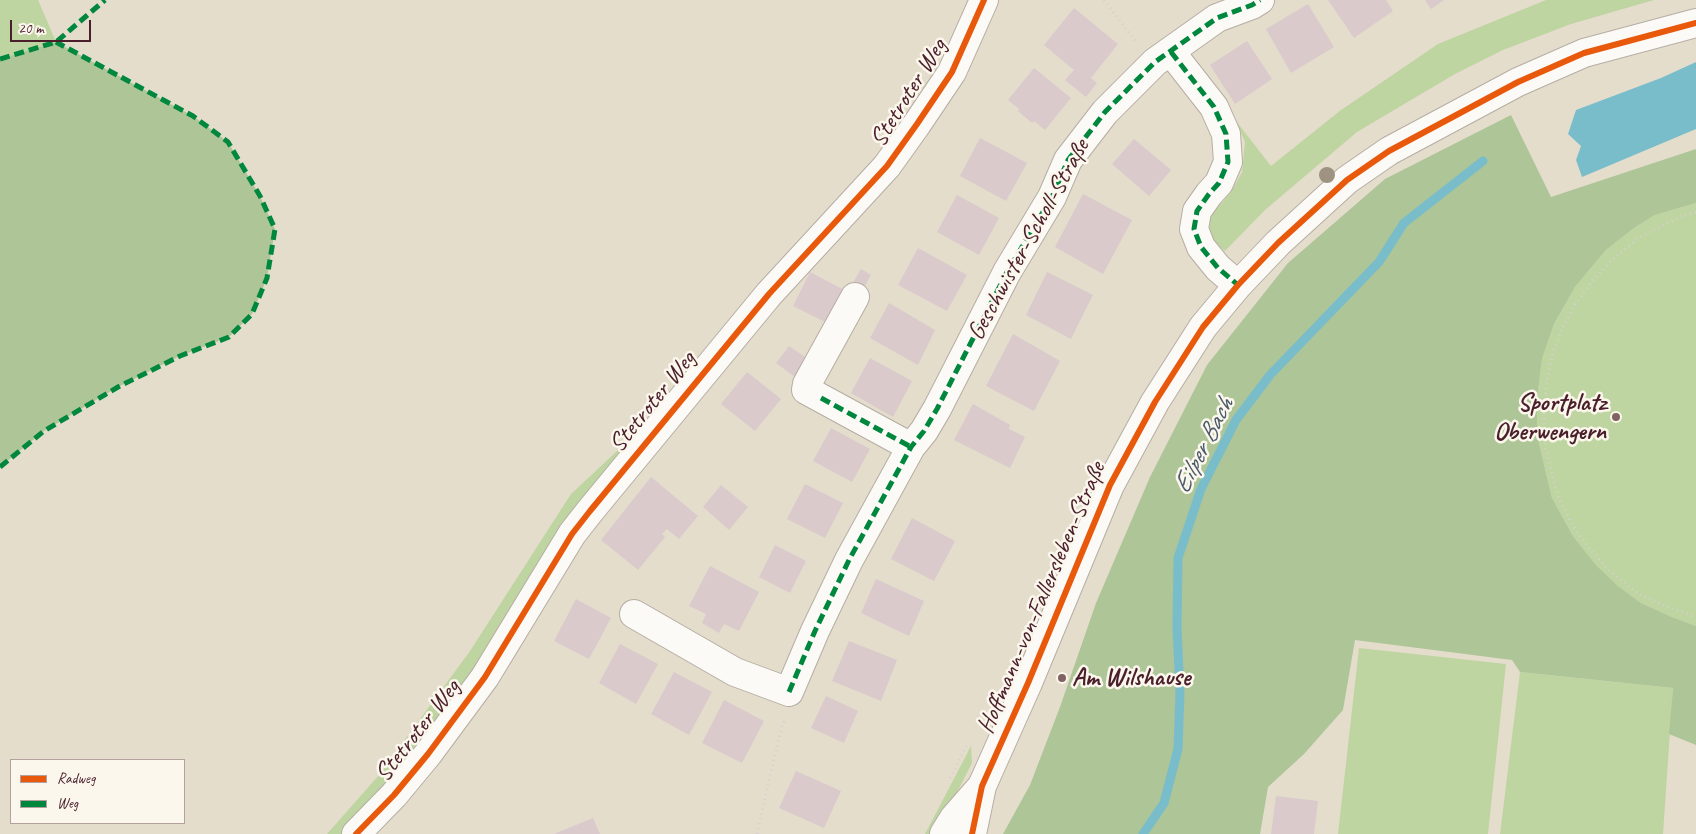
<!DOCTYPE html>
<html>
<head>
<meta charset="utf-8">
<style>
	body { margin:0 }
	#map { position:relative; width:1696px; height:834px; overflow:hidden; background:#e4ddcc; font-family:Caveat,sans-serif }
	canvas { display:block }
	.legend { position:absolute; left:10px; top:759px; width:175px; height:65px; box-sizing:border-box; background:#fbf7ec; border:1px solid #b4a19f; margin:0; padding:6px 9px; list-style:none; font-size:15px; color:#4a1f2b }
	.legend li { display:flex; align-items:center; gap:10px; height:25px }
	.legend b { width:25px; border:1px solid #b4a19f }
	.scale { position:absolute; left:10px; top:20px; width:81px; height:22px; box-sizing:border-box; border:2px solid #4a1f2b; border-top:0; padding-left:6px; font-size:15px; line-height:18px; white-space:nowrap; color:#4a1f2b; -webkit-text-stroke:4px #fbf7ec; paint-order:stroke }
</style>
</head>
<body>
<div id="map">
<canvas width="1696" height="834"></canvas>
<ul class="legend">
<li><b style="height:6px;background:#e8590c"></b>Radweg</li>
<li><b style="height:6px;background:#00873e"></b>Weg</li>
</ul>
<div class="scale">20 m</div>
</div>
<script>
const ctx = document.querySelector('canvas').getContext('2d');
ctx.lineJoin = 'round';
function paint(path, color) {
  ctx.fillStyle = color;
  ctx.fill(path, 'evenodd');
}
function toPath(rows) {
  const path = new Path2D();
  for (const r of rows) {
    path.moveTo(r[0], r[1]);
    for (let i = 2; i < r.length; i += 2) path.lineTo(r[i], r[i + 1]);
  }
  return path;
}
function stroke(path, color, width, dash) {
  ctx.strokeStyle = color;
  ctx.lineWidth = width;
  ctx.lineCap = dash ? 'butt' : 'round';
  ctx.setLineDash(dash || []);
  ctx.stroke(path);
}
function drawText(font, color, halo, rows, align = 'center') {
  ctx.font = font + ' Caveat,sans-serif';
  ctx.lineWidth = 5;
  ctx.setLineDash([]);
  ctx.textBaseline = 'middle';
  ctx.strokeStyle = halo;
  ctx.fillStyle = color;
  for (const [text, x, y, turn = 0] of rows) {
    ctx.save();
    ctx.translate(x, y);
    ctx.rotate((+turn || 0) * Math.PI / 180);
    ctx.textAlign = isNaN(turn) ? turn : align;
    if (halo) ctx.strokeText(text, 0, 0);
    ctx.fillText(text, 0, 0);
    ctx.restore();
  }
}
paint(toPath([
	[0,0,38,0,56,42,0,59],
	[1546,0,1654,0,1571,24,1503,50,1455,74,1357,132,1265,210,1225,251,1216,244,1210,235,1209,221,1214,212,1231,192,1242,172,1245,142,1236,121,1271,166,1341,110,1438,44],
	[1696,203,1696,626,1672,617,1641,603,1618,586,1596,565,1573,536,1552,498,1537,435,1537,399,1542,359,1554,324,1575,287,1606,250,1634,228,1655,215],
	[662,409,481,674,350,834,327,834,379,775,470,651,571,494],
	[1359,648,1506,664,1488,834,1338,834],
	[1520,672,1673,688,1663,834,1500,834],
	[971,746,972,763,946,814,935,834,925,834]
]), '#bfd5a1');
paint(toPath([
	[56,42,193,116,228,142,260,196,275,229,267,278,252,314,229,337,180,356,118,387,44,431,0,467,0,59],
	[1511,115,1551,197,1696,149,1696,203,1655,215,1634,228,1606,250,1575,287,1554,324,1542,359,1537,399,1537,435,1552,498,1573,536,1596,565,1618,586,1641,603,1672,617,1696,626,1696,745,1669,734,1673,688,1520,672,1512,660,1355,640,1343,710,1304,754,1268,787,1260,834,1003,834,1030,785,1060,707,1096,603,1150,477,1207,365,1288,263,1385,179]
]), '#adc597');
paint(toPath([
	[1696,62,1696,129,1582,177,1576,160,1581,146,1568,134,1576,110,1661,78]
]), '#79bdcb');
stroke(toPath([
	[1143,834,1164,803,1178,749,1180,693,1177,628,1178,558,1201,489,1236,420,1270,375,1379,262,1404,223,1483,161]
]), '#79bdcb', 9);
paint(toPath([
	[1328,0,1386,0,1393,11,1354,38],
	[1425,0,1444,0,1431,9],
	[1308,4,1334,47,1291,73,1266,29],
	[1074,8,1118,44,1091,78,1097,83,1086,97,1065,80,1074,70,1044,45],
	[1247,41,1272,79,1235,104,1210,65],
	[1034,68,1071,98,1045,130,1034,121,1032,123,1018,111,1019,109,1008,100],
	[980,138,1027,163,1006,201,960,176],
	[1134,139,1171,170,1149,196,1112,164],
	[1083,194,1132,220,1103,274,1055,247],
	[957,195,999,218,979,255,937,232],
	[918,248,967,275,947,311,898,285],
	[861,269,871,275,860,294,850,288],
	[810,272,846,291,829,324,793,306],
	[1047,272,1093,295,1071,339,1026,315],
	[889,303,935,330,918,365,870,338],
	[1013,334,1060,361,1034,411,986,386],
	[789,346,808,359,795,377,776,363],
	[870,358,912,381,893,417,851,393],
	[747,372,781,399,755,431,721,404],
	[973,404,1010,425,1009,429,1025,437,1010,468,954,440],
	[831,428,870,449,852,482,813,461],
	[651,477,698,516,679,539,667,529,662,534,665,537,638,570,601,540],
	[805,484,843,503,825,538,787,519],
	[721,485,748,507,729,530,703,507],
	[912,518,955,541,934,581,891,559],
	[775,545,806,561,790,593,759,577],
	[710,566,759,592,739,631,724,624,719,633,702,623,706,614,689,606],
	[876,579,924,601,909,636,861,613],
	[576,599,611,618,589,659,554,641],
	[849,641,897,660,881,701,832,681],
	[620,644,658,664,636,704,599,683],
	[674,672,712,692,689,735,651,714],
	[826,696,858,711,844,743,811,728],
	[724,700,764,721,742,763,702,743],
	[796,771,841,791,824,828,779,808],
	[1276,796,1318,801,1314,834,1271,834],
	[593,818,600,834,554,834]
]), '#dacacc');
const minor = toPath([
	[1171,52,1214,107,1226,134,1228,162,1219,183,1209,194,1197,211,1194,229,1201,247,1218,268,1238,285],
	[855,297,807,384,806,390,911,447],
	[634,614,735,672,789,692,815,631,849,560,911,447,924,431,937,409,1007,272,1052,197,1068,160,1105,112,1155,62,1217,18,1252,5,1260,0],
	[356,834,394,795,428,754,485,677,572,534,590,511,769,294,887,166,917,124,952,72,984,0],
	[944,834,954,818,982,786],
	[972,834,982,786,1028,683,1110,485,1155,402,1203,327,1238,285,1278,243,1347,180,1389,151,1518,82,1584,53,1696,23]
]);
stroke(minor, '#b6ada3', 30);
stroke(toPath([
	[1104,0,1136,42],
	[1696,212,1679,217,1637,239,1609,263,1590,284,1574,306,1564,325,1553,352,1546,388,1544,417,1545,447,1559,499,1573,526,1589,548,1608,569,1637,593,1658,603,1696,617],
	[950,778,967,745,970,744],
	[757,834,769,780,782,726,786,719]
]), '#d5d0cd', 3, [1, 4]);
stroke(minor, '#fbfaf7', 28);
stroke(toPath([
	[1171,52,1214,107,1226,134,1228,162,1219,183,1209,194,1197,211,1194,229,1201,247,1218,268,1238,285],
	[0,59,56,42,105,0],
	[821,398,911,447],
	[0,467,44,431,118,387,180,356,229,337,252,314,267,278,275,229,260,196,228,142,193,116,56,42],
	[789,692,815,631,849,560,911,447,924,431,937,409,1007,272,1052,197,1068,160,1105,112,1155,62,1217,18,1252,5,1260,0]
]), '#00873e', 5, [10, 5]);
stroke(toPath([
	[356,834,394,795,428,754,485,677,572,534,590,511,769,294,887,166,917,124,952,72,984,0],
	[972,834,982,786,1028,683,1110,485,1155,402,1203,327,1238,285,1278,243,1347,180,1389,151,1518,82,1584,53,1696,23]
]), '#e8590c', 6);
ctx.fillStyle = '#9e9281';
for (const [x, y] of [
	[1327,175]
]) {
  ctx.beginPath();
  ctx.arc(x, y, 8, 0, 2 * Math.PI);
  ctx.fill();
}
for (const [x, y, r, color] of [
	[1616,417,5,"#806263"],
	[1062,678,5,"#806263"]
]) {
  const dot = new Path2D();
  dot.arc(x, y, r, 0, 2 * Math.PI);
  ctx.fillStyle = color;
  ctx.fill(dot);
  stroke(dot, '#fbf7ec', 2);
}
drawText('25px', '#4a1f2b', '#fbf7ec', [
	["Stetroter Weg",909,93,-58],
	["Geschwister-Scholl-Straße",1029,240,-61],
	["Stetroter Weg",653,402,-51],
	["Hoffmann-von-Fallersleben-Straße",1042,598,-67],
	["Stetroter Weg",418,731,-52]
]);
drawText('bold 25px', '#4a1f2b', '#fbf7ec', [
	["Sportplatz",1606,403],
	["Oberwengern",1606,432],
	["Am Wilshause",1072,678,"left"]
], 'right');
drawText('italic 26px', '#4a596b', '#fbf7ec', [
	["Eilper Bach",1204,446,-63]
]);
</script>
</body>
</html>
